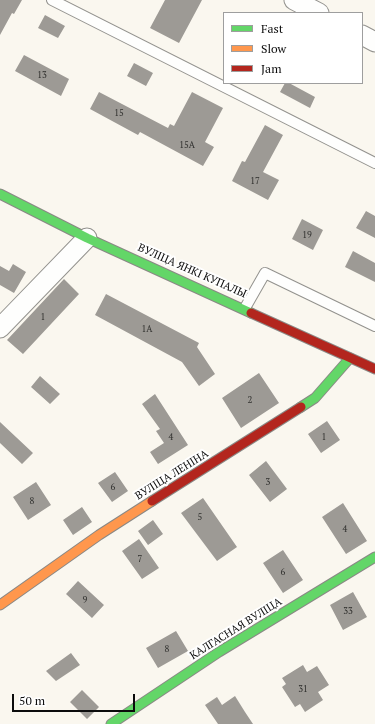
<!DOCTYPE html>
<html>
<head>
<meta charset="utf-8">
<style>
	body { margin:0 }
	#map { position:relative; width:375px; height:724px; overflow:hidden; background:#faf7ef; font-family:"PT Serif",serif }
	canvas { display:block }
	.legend { position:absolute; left:223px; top:12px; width:140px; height:72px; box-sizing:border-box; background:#fff; border:1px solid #9e9e9e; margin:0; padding:5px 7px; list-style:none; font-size:12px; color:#0c0c0c }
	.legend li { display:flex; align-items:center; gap:8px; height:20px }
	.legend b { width:20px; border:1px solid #9e9e9e }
	.scale { position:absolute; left:12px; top:694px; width:123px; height:18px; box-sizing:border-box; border:2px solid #0c0c0c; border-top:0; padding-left:5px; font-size:12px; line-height:14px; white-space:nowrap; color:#0c0c0c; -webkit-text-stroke:3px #fff; paint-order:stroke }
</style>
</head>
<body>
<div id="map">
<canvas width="375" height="724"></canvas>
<ul class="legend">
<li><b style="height:5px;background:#63d668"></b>Fast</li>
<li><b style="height:5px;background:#ff974d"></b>Slow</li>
<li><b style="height:5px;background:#b3261e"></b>Jam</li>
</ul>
<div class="scale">50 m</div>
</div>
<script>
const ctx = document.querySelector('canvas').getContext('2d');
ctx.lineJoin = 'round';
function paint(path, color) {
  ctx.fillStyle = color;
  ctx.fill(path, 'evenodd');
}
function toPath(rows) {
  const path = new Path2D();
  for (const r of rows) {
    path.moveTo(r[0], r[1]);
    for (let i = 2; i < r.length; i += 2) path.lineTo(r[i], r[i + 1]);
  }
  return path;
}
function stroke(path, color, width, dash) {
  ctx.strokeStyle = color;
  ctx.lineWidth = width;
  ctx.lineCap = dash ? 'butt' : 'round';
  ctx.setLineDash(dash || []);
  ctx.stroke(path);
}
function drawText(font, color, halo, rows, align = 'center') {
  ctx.font = font + ' "PT Serif",serif';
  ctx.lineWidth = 4;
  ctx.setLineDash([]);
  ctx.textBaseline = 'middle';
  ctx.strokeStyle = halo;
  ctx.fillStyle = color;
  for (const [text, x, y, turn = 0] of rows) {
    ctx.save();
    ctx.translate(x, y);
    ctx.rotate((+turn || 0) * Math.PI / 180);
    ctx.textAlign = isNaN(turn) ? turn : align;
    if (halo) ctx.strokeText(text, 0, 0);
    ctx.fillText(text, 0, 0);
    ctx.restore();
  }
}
paint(toPath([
	[0,0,22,0,14,14,12,13,0,35],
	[165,0,202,0,179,43,150,28],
	[45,15,65,26,58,38,38,28],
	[24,55,69,79,61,96,15,71],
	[134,63,153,73,146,86,127,76],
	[285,83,289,83,315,97,310,108,280,92],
	[99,92,168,128,170,124,174,126,192,92,223,108,205,142,214,147,203,166,140,132,138,135,90,109],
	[265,125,283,135,263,172,279,180,268,200,232,181,242,161,245,162],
	[366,211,375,216,375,238,356,228],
	[302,219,323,230,313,250,292,239],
	[353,251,375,263,375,282,345,267],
	[13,264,26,272,14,293,0,285,0,266,9,271],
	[64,279,79,294,23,354,7,340],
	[106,294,199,343,197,347,215,374,199,386,182,362,95,315],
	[259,373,279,403,241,428,222,398],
	[40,376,60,394,50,404,31,387],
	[155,394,188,445,158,464,150,452,164,443,156,431,160,429,142,404],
	[327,421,340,440,321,453,308,434],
	[0,422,33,453,22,464,0,443],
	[266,461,287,489,270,502,249,475],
	[115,472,128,491,112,502,98,483],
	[36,482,51,505,28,520,13,497],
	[203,498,237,547,217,561,181,513],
	[343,503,367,541,346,554,322,517],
	[82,507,92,522,73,535,63,520],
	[153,520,163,534,148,545,138,531],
	[139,539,159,568,142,579,122,551],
	[283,550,303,580,283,593,263,563],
	[78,581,104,605,92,618,66,594],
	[353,592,367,617,343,630,330,605],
	[176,631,188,651,158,668,146,648],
	[71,653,80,665,56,681,46,671],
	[303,665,307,672,317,666,329,685,318,692,323,700,305,712,300,704,295,707,282,687,286,684,282,678],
	[82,690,99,707,87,719,70,702],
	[235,696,245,712,253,724,218,724,205,705,217,697,222,705]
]), '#9d9a95');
const lane = toPath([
	[52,0,375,163],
	[245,308,265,273,375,326]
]);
const street = toPath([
	[294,0,319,13],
	[362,35,375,42],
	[0,328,87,238]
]);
const fast = toPath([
	[0,194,87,238,251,313],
	[301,407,315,398,350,358],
	[111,724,219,652,375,557]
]);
const slow = toPath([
	[0,605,99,535,152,501]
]);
const jam = toPath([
	[251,313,375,369],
	[152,501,301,407]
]);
stroke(lane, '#93928e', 12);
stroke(street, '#93928e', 21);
stroke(fast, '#8a8885', 11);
stroke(slow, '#8a8885', 11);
stroke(jam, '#8a8885', 11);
stroke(lane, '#fefefd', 10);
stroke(street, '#fefefd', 19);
stroke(fast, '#63d668', 9);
stroke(slow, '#ff974d', 9);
stroke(jam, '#b3261e', 9);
drawText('9px', '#30302e', null, [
	["13",42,75],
	["15",119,113],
	["15А",187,145],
	["17",255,181],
	["19",307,235],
	["1",43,317],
	["1А",147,329],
	["2",250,400],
	["4",171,437],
	["1",324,437],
	["3",268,482],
	["6",113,487],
	["8",32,501],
	["5",200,517],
	["4",345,529],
	["7",140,559],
	["6",283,572],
	["9",85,600],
	["33",348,611],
	["8",167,649],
	["31",303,689]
]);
drawText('11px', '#0c0c0c', '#fff', [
	["ВУЛІЦА ЯНКІ КУПАЛЫ",192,271,24],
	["ВУЛІЦА ЛЕНІНА",172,475,-32],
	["КАЛГАСНАЯ ВУЛІЦА",236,629,-32]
]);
</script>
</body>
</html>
